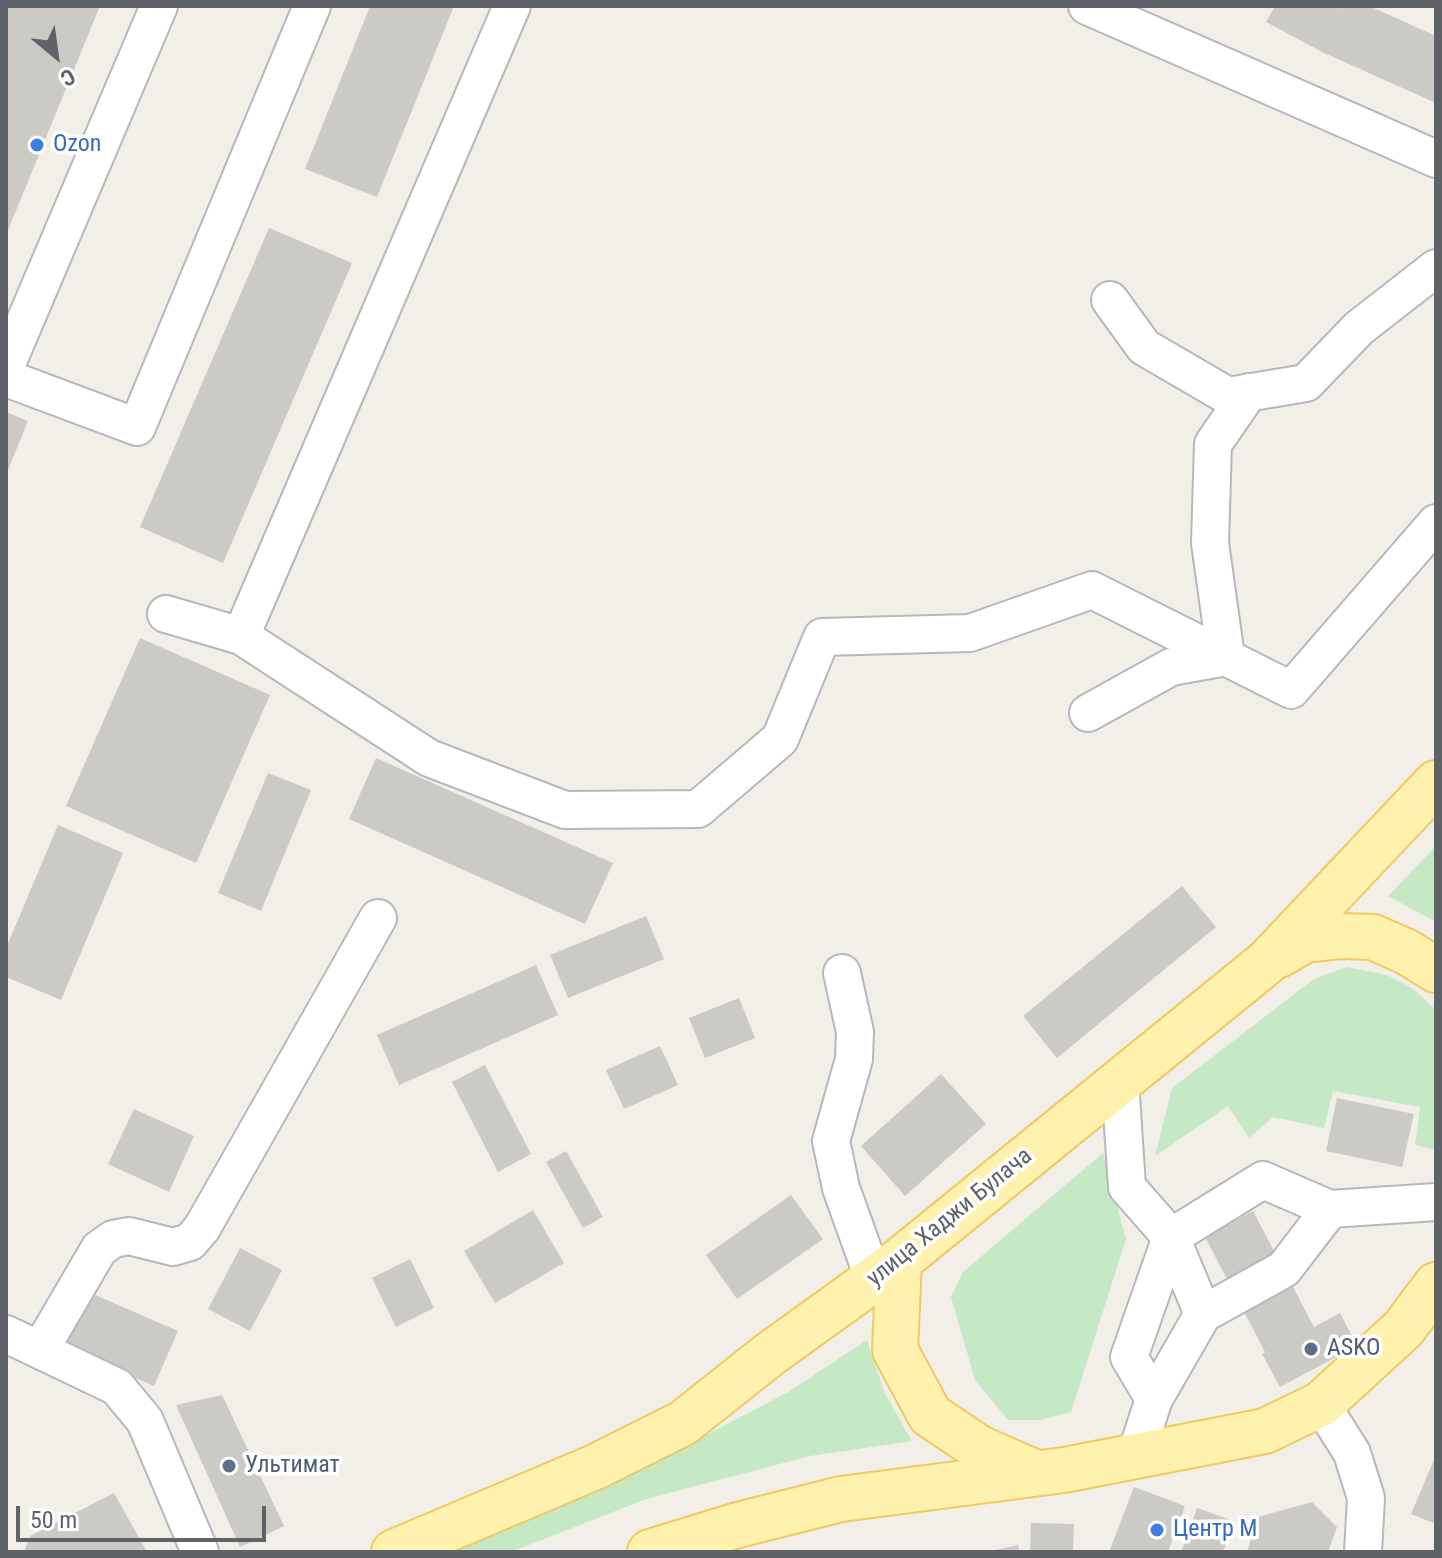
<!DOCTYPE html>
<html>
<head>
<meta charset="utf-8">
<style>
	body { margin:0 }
	#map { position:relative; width:1442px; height:1558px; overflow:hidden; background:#f1efe8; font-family:"Roboto Condensed",sans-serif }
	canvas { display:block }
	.frame { position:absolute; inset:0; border:8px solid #5f6368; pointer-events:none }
	.north { position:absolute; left:16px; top:16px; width:80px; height:80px; -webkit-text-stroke:6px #fff; paint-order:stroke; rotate:151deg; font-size:22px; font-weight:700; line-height:32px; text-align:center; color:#5f6368 }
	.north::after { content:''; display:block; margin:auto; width:28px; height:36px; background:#5f6368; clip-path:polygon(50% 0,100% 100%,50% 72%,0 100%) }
	.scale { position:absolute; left:16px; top:1506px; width:250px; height:36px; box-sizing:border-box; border:4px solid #5f6368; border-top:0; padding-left:10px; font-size:24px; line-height:28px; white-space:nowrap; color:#5f6368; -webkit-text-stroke:6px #fff; paint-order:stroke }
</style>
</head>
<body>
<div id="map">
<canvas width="1442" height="1558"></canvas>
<div class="frame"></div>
<div class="north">С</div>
<div class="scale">50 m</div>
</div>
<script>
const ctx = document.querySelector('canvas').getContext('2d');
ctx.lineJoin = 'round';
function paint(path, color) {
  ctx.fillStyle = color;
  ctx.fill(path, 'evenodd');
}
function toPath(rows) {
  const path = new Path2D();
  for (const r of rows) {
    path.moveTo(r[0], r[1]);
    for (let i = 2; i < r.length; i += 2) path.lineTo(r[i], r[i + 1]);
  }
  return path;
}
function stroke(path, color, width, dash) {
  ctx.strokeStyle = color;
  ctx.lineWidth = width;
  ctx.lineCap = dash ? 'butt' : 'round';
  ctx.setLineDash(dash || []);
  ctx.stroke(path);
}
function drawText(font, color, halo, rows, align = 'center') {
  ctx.font = font + ' "Roboto Condensed",sans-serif';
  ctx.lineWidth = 7;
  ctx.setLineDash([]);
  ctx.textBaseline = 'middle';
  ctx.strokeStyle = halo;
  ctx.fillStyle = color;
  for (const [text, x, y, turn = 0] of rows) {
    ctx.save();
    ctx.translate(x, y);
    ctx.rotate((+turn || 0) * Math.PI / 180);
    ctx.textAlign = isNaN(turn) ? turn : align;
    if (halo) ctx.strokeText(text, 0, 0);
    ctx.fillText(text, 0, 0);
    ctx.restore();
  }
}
paint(toPath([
	[1436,846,1436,922,1388,896],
	[1347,967,1387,975,1412,988,1436,1010,1436,1150,1415,1145,1420,1107,1333,1091,1324,1128,1273,1117,1249,1138,1228,1106,1155,1156,1172,1088,1314,979],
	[1103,1153,1126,1239,1071,1412,1040,1420,1008,1420,975,1380,951,1297,963,1272],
	[867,1340,885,1394,912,1441,810,1456,646,1499,511,1552,455,1552,632,1474,790,1391]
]), '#c5e8c5');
paint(toPath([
	[9,6,100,6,6,235,6,13],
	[370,6,454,6,377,197,305,169],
	[1275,6,1336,6,1342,9,1343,6,1369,6,1436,36,1436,103,1322,52,1266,22],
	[269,228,352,263,223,563,140,527],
	[6,412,28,421,6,475],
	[140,638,270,695,196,863,66,806],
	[376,758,613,863,585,924,349,819],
	[268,773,311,790,261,911,218,893],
	[58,825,123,853,61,1000,6,977,6,948],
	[1182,886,1216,927,1057,1058,1023,1016],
	[646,916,664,959,568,998,550,955],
	[536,965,558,1015,399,1085,377,1035],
	[739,998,755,1038,705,1058,689,1018],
	[660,1046,678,1085,624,1109,606,1070],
	[485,1065,531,1154,498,1172,452,1082],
	[941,1074,986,1124,905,1196,861,1146],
	[1337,1098,1414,1114,1402,1167,1326,1151],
	[134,1109,194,1136,169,1192,108,1164],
	[566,1151,603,1217,583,1228,546,1162],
	[791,1195,823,1239,737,1299,706,1255],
	[533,1210,564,1263,495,1303,464,1251],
	[1253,1211,1314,1327,1340,1313,1357,1346,1280,1387,1262,1354,1265,1352,1205,1237],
	[240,1248,282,1270,250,1331,208,1309],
	[410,1259,434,1308,396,1327,372,1278],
	[86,1291,178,1331,154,1386,62,1346],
	[222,1395,284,1526,240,1547,176,1405],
	[1436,1455,1436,1524,1411,1514],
	[1134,1487,1185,1506,1168,1552,1109,1552],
	[114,1493,147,1552,24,1552,30,1536],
	[1312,1502,1337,1527,1328,1552,1247,1552,1258,1517],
	[1197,1508,1234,1521,1223,1552,1181,1552],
	[1031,1523,1074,1524,1073,1552,1030,1552],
	[1018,1545,1020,1552,991,1552,991,1551]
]), '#cccac5');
const minor = toPath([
	[1087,6,1436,159],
	[1110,300,1144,347,1228,396,1306,383,1359,328,1436,268],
	[6,366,159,6],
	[6,378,137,427,312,6],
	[166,614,241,636,429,758,565,810,698,809,780,739,822,637,970,633,1092,590,1291,690,1436,523],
	[241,636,512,6],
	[1088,713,1171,667,1226,657,1210,543,1213,444,1249,392],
	[842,973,855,1032,854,1059,831,1141,841,1188,874,1280],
	[1120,1081,1127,1187,1171,1237,1203,1314],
	[6,1334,117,1387,145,1421,200,1552],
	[40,1350,99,1249,113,1239,129,1236,173,1247,190,1242,202,1228,378,918],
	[1154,1399,1203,1314,1284,1269,1330,1209],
	[1321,1404,1352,1453,1366,1498,1363,1552],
	[1135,1457,1154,1399,1129,1357,1171,1237,1263,1180,1330,1209,1436,1202]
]);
const major = toPath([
	[1279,955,1305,940,1342,936,1373,937,1407,952,1436,970],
	[899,1261,895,1350,930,1415,979,1448,1034,1472],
	[394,1552,595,1467,683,1423,770,1354,899,1261,1267,962,1436,783],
	[650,1552,738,1525,841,1499,1064,1470,1265,1431,1321,1404,1403,1329,1436,1285]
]);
stroke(minor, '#b5b8bc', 40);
stroke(major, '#f2c960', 48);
stroke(minor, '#fff', 36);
stroke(major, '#fff2af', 44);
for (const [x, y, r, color] of [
	[37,145,8,"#3f7fe0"],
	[1311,1349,8,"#5c6f8a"],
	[229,1466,8,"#5c6f8a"],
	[1157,1530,8,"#3f7fe0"]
]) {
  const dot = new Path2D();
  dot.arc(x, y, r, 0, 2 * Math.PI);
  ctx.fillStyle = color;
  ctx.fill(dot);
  stroke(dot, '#fff', 3);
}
drawText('24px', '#366cbe', '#fff', [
	["Ozon",53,145],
	["Центр М",1173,1530]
], 'left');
drawText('24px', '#5f6368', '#fff', [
	["улица Хаджи Булача",950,1218,-39]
]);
drawText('24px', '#4e5e75', '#fff', [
	["ASKO",1327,1349],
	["Ультимат",245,1466]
], 'left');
</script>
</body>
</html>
